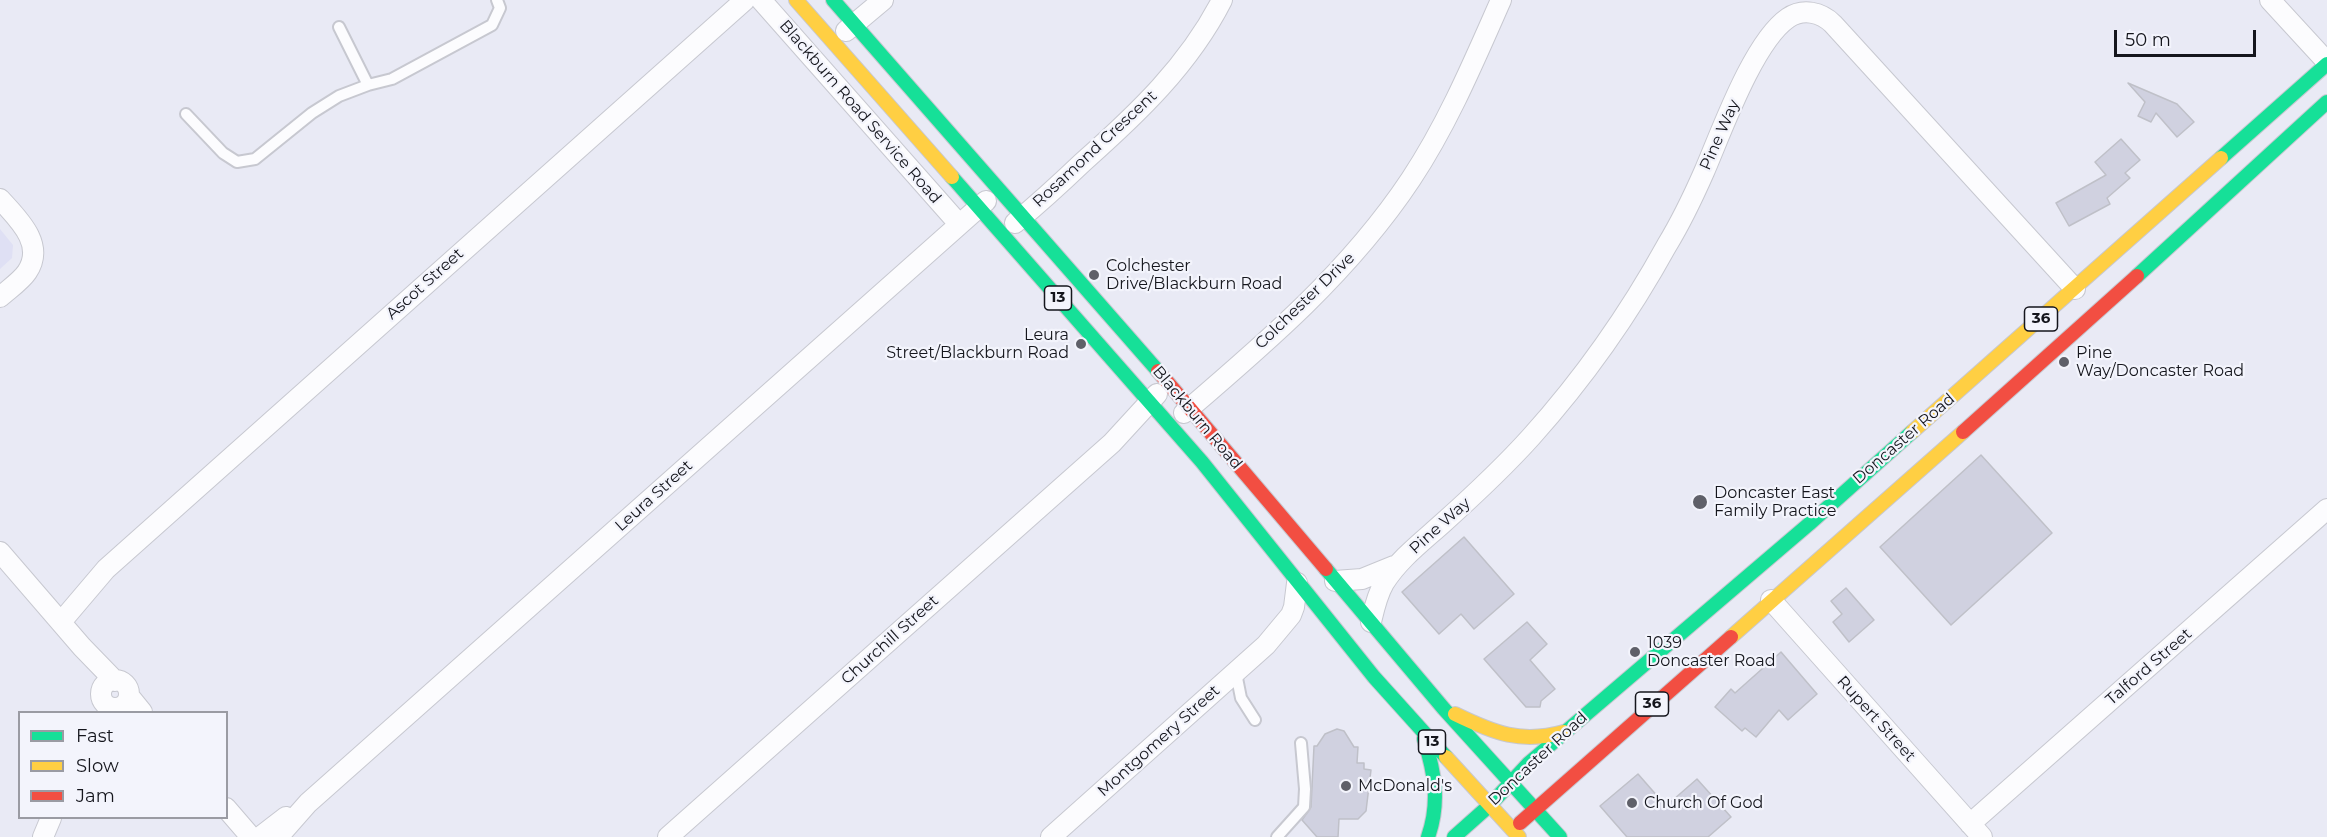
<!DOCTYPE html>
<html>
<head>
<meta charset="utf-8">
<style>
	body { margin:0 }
	#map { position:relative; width:2327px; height:837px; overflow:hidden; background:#e9eaf5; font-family:Montserrat,sans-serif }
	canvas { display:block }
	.legend { position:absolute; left:18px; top:711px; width:210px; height:108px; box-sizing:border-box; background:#f3f4fc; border:2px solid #9a9ba3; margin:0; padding:8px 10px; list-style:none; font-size:18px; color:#15161d }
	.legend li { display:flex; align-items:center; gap:12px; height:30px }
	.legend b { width:30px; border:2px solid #9a9ba3 }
	.scale { position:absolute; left:2114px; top:30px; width:142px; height:27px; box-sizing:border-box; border:3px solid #15161d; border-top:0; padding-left:8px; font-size:18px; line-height:21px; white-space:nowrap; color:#15161d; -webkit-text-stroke:4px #f3f4fc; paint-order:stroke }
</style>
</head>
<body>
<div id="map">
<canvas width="2327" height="837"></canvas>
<ul class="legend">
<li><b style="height:8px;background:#16e098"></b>Fast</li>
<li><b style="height:8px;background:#ffcf43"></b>Slow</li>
<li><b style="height:8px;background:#f24e42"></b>Jam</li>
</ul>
<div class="scale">50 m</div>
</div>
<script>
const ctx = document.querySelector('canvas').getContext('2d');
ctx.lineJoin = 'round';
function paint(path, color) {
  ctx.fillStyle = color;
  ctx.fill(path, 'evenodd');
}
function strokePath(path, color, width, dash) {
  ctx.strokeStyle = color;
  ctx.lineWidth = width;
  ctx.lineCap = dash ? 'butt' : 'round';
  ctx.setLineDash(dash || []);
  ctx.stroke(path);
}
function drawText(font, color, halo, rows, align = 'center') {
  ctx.font = font + ' Montserrat,sans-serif';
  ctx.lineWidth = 4.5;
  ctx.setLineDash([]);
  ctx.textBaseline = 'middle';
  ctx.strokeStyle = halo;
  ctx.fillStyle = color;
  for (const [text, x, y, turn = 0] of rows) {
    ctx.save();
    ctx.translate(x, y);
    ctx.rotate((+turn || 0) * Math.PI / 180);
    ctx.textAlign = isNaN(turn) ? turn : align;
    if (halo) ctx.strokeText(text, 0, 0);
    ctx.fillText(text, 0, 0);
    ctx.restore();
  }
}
const built = new Path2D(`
	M0,229l13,16 -1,13 -12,11z`);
const building = new Path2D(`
	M2128,83l49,21 17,18 -17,15 -21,-24 -5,9 -13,-6 7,-14z
	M2121,139l19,21 -15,13 5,5 -23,20 3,6 -41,22 -13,-23 50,-28 -11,-13z
	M1981,455l71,78 -101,92 -71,-78z
	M1464,537l50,57 -40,35 -13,-15 -22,20 -37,-42z
	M1846,588l28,32 -25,22 -16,-20 9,-8 -11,-13z
	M1527,622l20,22 -17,16 25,29 -14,12 -1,6h-14l-42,-48z
	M1781,652l36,42 -29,26 -9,-10 -23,27 -11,-9 -3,3 -27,-24 16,-18 4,4z
	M1337,729l7,2 10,16h4l-1,16h7v6l7,1 -5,41 -8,8h-19l-1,18h-21l-15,-17 9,-13 3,-61h3l8,-12z
	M1638,774l28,32 31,-27 34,38 -23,20h-81l-27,-31z`);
const lane = new Path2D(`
	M339,27l29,58
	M186,114l37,39 14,9 18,-3 57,-46 27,-17 29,-11 24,-6 100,-54 8,-17 -3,-8
	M1236,673l5,25 14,22
	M1277,837l27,-30 1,-18 -4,-46`);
const street = new Path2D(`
	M761,0l198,224
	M2270,0l57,62
	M846,31l37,-31
	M0,199c17,19 46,45 27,73 -6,9 -18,17 -27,25
	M1015,223c23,-19 46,-40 68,-61 54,-48 106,-97 139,-162
	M1184,413c83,-71 166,-142 227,-234 37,-56 63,-118 90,-179
	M0,552l82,95 33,34
	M1335,581l27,-2 32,-13
	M1771,600l211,237
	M61,622l45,-53 639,-569
	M1371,622c3,-13 6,-27 13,-39 15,-24 39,-42 60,-61 30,-27 60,-55 87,-85 53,-59 98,-123 136,-192 14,-23 26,-48 37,-73 17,-39 49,-130 84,-154 15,-10 33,-6 45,6l242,265
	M101 694a14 14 0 1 1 28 0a14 14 0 1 1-28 0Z
	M129,696l13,16
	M226,808l25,29
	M1970,824l357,-315
	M43,837l8,-19
	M260,837l26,-20
	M278,837l30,-34 678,-602
	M668,837l444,-394 45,-49
	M1051,837l215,-192 25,-30 3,-8 3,-24`);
const fast = new Path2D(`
	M833,0l325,371
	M2221,158l106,-94
	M952,177l250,285 172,215 72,80
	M2137,276l190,-174
	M1326,569l118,140 116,128
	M1424,739c11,34 16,64 4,98
	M1454,837l36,-32 39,-42 280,-239 103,-92`);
const slow = new Path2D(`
	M796,0l156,177
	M1912,432l309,-274
	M1731,637l232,-205
	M1455,714c39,19 66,30 109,18
	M1446,757l73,80`);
const jam = new Path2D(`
	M1158,371l168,198
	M1963,432l174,-156
	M1520,823l211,-186`);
const markers = [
	[1094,275,6,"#5f6069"],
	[1081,344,6,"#5f6069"],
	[2064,362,6,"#5f6069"],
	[1700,502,8,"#5f6069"],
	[1635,652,6,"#5f6069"],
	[1346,786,6,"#5f6069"],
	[1632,803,6,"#5f6069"]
];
const shields = [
	[1058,298,27],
	[2041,319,33],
	[1652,704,33],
	[1432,742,27]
];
const shieldNames = [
	["13",1058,298],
	["36",2041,319],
	["36",1652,704],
	["13",1432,742]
];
const streetNames = [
	["Blackburn Road Service Road",860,112,49],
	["Pine Way",1720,135,-66],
	["Rosamond Crescent",1095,149,-43],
	["Ascot Street",425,284,-42],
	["Colchester Drive",1305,301,-44],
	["Blackburn Road",1197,418,50],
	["Doncaster Road",1904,439,-41],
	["Leura Street",654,496,-42],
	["Pine Way",1440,526,-42],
	["Churchill Street",890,640,-42],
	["Talford Street",2149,667,-41],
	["Rupert Street",1876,719,48],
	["Montgomery Street",1159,741,-42],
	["Doncaster Road",1538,759,-43]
];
const poiNames = [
	["Colchester",1106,266],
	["Drive/Blackburn Road",1106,284],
	["Leura",1069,335,"right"],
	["Street/Blackburn Road",1069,353,"right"],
	["Pine",2076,353],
	["Way/Doncaster Road",2076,371],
	["Doncaster East",1714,493],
	["Family Practice",1714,511],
	["1039",1647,643],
	["Doncaster Road",1647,661],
	["McDonald's",1358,786],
	["Church Of God",1644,803]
];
paint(built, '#dfe0f4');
paint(building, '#d0d1e0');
strokePath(building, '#bfc0c8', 1.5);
strokePath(lane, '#c7c8d0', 14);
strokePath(street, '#c7c8d0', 22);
strokePath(fast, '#c7c8d0', 16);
strokePath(slow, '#c7c8d0', 16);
strokePath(jam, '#c7c8d0', 16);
strokePath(lane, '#fcfcfe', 10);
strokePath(street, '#fcfcfe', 20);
strokePath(fast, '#16e098', 14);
strokePath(slow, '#ffcf43', 14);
strokePath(jam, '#f24e42', 14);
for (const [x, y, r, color] of markers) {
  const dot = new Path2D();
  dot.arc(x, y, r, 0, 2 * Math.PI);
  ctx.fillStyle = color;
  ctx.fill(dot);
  strokePath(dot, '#f3f4fc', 2);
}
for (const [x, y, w] of shields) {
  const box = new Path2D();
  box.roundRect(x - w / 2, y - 12, w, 24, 4.5);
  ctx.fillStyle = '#f3f4fc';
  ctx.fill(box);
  strokePath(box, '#15161d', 1.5);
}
drawText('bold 15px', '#15161d', null, shieldNames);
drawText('16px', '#15161d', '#f3f4fc', streetNames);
drawText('16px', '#15161d', '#f3f4fc', poiNames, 'left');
</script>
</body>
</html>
